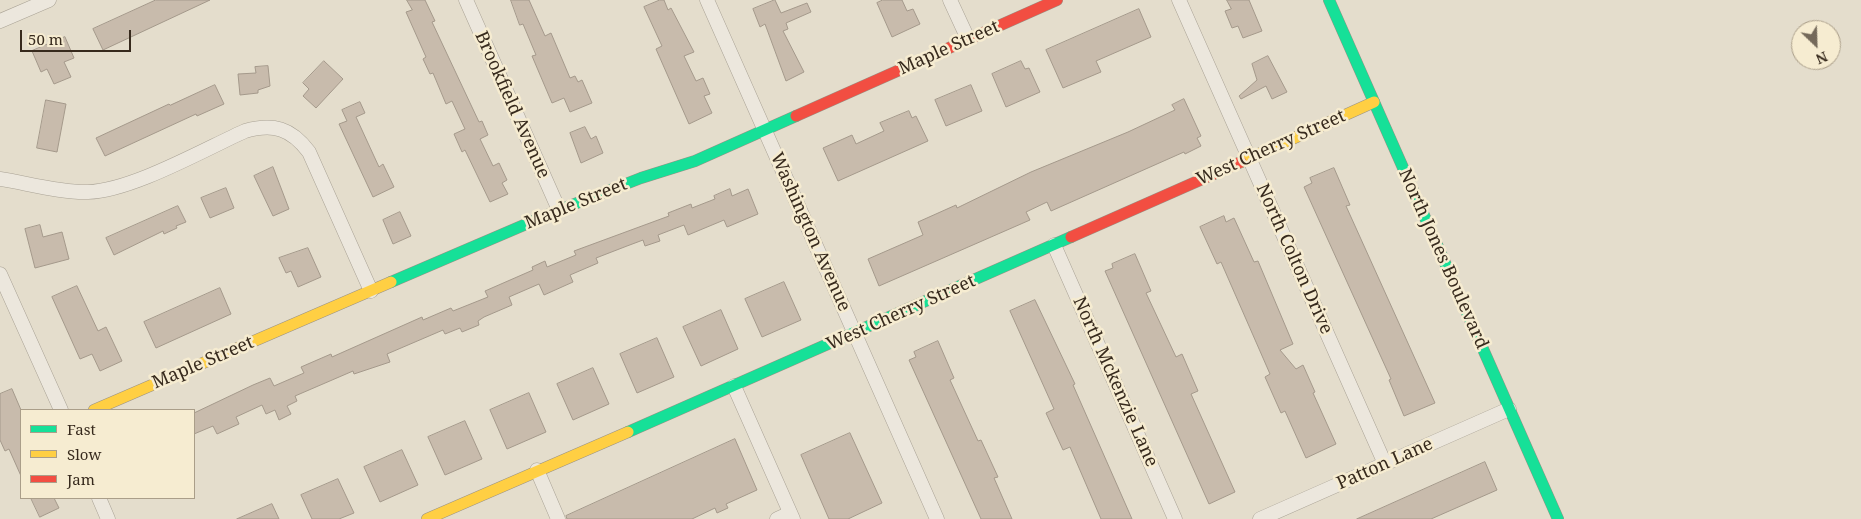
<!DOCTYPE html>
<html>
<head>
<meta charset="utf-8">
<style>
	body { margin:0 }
	#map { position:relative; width:1861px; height:519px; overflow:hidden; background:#e4ddcc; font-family:"Noto Serif",serif }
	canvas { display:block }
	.legend { position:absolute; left:20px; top:409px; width:175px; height:90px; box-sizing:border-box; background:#f6ecd1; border:1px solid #aa9e89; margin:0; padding:6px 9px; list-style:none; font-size:15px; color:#372a1d }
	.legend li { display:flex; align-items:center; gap:10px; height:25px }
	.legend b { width:25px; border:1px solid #aa9e89 }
	.north { position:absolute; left:1791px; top:20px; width:50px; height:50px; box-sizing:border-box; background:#f6ecd1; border:1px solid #aa9e89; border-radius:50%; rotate:156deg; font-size:14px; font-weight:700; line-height:20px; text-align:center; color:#372a1d }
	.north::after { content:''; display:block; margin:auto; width:18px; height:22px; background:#74695a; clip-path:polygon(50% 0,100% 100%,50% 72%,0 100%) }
	.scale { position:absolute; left:20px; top:30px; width:111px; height:22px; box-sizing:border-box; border:2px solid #372a1d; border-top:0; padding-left:6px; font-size:15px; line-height:18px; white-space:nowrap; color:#372a1d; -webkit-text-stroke:4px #f6ecd1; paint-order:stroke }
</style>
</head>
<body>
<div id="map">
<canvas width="1861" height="519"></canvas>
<ul class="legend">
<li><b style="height:6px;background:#16e098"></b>Fast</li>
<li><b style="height:6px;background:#ffcf43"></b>Slow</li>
<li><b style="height:6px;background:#f24e42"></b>Jam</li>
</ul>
<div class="north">N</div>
<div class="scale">50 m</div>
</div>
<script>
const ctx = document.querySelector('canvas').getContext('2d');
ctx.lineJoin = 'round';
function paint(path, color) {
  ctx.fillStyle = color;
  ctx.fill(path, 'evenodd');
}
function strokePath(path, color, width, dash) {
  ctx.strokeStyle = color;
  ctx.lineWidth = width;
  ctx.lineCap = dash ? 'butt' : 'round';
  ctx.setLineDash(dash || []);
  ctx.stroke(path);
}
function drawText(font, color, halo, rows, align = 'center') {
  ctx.font = font + ' "Noto Serif",serif';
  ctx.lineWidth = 5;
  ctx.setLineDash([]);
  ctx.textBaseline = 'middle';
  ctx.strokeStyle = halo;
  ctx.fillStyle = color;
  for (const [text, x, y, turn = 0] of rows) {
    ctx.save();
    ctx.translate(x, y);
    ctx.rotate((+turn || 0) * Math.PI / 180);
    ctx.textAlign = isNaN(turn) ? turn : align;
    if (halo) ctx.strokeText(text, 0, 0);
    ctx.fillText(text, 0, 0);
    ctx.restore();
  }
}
const building = new Path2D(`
	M156,0h54l-107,50 -10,-21z
	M407,0h18l10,21 -3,1 47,100 3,-1 6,14 -8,4 13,27 6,-3 8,17 -5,3 6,11 -18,8 -25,-52 -3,2 -8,-18 11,-5 -13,-28 -6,3 -13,-31 -3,1 -7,-15 3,-2 -20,-45 6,-2z
	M511,0h18l16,36 6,-3 19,45 5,-2 3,6 4,-2 10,23 -22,9 -6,-14 -12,5 -20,-47 4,-1 -13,-31 -3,1z
	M660,0h4l4,10 3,-2 23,44 -10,4 12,25 7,-3 7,16 -6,2 8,17 -23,11 -33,-75 6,-3 -18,-39z
	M775,0l6,13 26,-10 4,9 -25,11 2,6 -5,2 21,41 -18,9 -21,-57 -5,3 -7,-18z
	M883,0h19l5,11 6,-2 7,15 -28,13 -15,-34z
	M1227,0h22l13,31 -19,7 -5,-12 -6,2 -7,-17 6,-2z
	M1139,9l12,28 -55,24 5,11 -38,16 -17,-38z
	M65,37l9,21 -10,4 7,15 -17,7 -7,-15 -6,3 -9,-21z
	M1268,56l19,36 -15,7 -6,-13 -25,13 -2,-3 18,-16 -5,-16z
	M324,61l19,18 -27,29 -13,-12 6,-7 -6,-6z
	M1021,61l4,8 4,-1 11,24 -34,15 -14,-33z
	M268,66l2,20 -12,4v3l-18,2 -2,-21 18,-1 -1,-6z
	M215,85l9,19 -27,12 -1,-2 -91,42 -9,-18 73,-34 1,1z
	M971,85l11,26 -36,15 -11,-26z
	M1184,99l17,37 -4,2 4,8 -16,8 -1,-2 -133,59 -4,-9 -21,10 4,8 -151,66 -11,-27 55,-24 -5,-13 38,-17 1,3 74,-36 97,-40 47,-22 -3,-5z
	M46,100l20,4 -9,48 -20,-4z
	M360,102l5,11 -9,4 23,50 4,-3 11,23 -21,10 -34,-73 8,-3 -5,-11z
	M909,111l3,7 4,-2 12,25 -90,40 -15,-33 29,-13 4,9 28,-13 -4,-8z
	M585,127l6,12 5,-3 7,17 -22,10 -11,-30z
	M273,167l16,42 -16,7 -19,-40z
	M1334,168l16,37 -4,1 89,197 -31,13 -15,-36 2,-1 -87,-192 8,-4 -2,-5z
	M226,188l8,20 -24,10 -9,-20z
	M730,189l2,7 16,-7 10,25 -31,13 -3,-7 -36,15 -4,-10 -26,10 2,6 -15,5 -2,-6 -16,6 -31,12 2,5 -28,12 3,7 -29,13 -5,-11 -30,13 3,8 -28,12 -6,4 1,4 -17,7 -2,-4 -15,6 -2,-4 -56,24 3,8 -36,12 -1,-3 -58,25 2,5 -10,5 4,8 -12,6 -4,-10 -9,4 -4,-9 -26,12 3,7 -22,10 -4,-8 -19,8v-21l59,-28 17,-7 4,8 30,-13 -3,-6 30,-13 1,3 90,-40 1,3 28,-12 2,3 35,-14 -3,-6 48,-21 -1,-3 13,-6 2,6 29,-12 -2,-4 95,-35 -1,-3 23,-9 1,4 23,-9 -1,-3z
	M178,206l8,16 -10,4 1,2 -13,6 -1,-3 -49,24 -8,-17z
	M400,212l11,24 -18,8 -10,-24z
	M1224,216l2,6 8,-4 20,44 4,-1 35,83 -13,6 16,19 7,-4 12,27 -2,1 23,51 -30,14 -21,-47 -4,2 -16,-36 5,-3 -49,-112 -4,2 -17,-37z
	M40,225l3,12 19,-5 7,27 -34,9 -10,-39z
	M308,248l13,29 -23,10 -7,-16 -5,2 -7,-15z
	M1135,254l16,37 -5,2 30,64 6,-3 16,37 -7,3 44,98 -26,12 -104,-233 8,-3 -1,-4z
	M784,282l17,38 -39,17 -17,-38z
	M77,286l21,45 8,-4 16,34 -22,10 -8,-17 -12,5 -28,-62z
	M220,288l11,26 -75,34 -12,-26z
	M1035,300l40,84 -2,1 59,134h-31l-31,-72 -7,3 -17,-37 8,-4 -44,-98z
	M721,310l17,39 -37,17 -18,-39z
	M657,338l17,39 -37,16 -17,-39z
	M938,341l16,37 -4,2 28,61 3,-1 17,37 -4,1 18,41h-31l-72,-159 7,-3 -2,-5z
	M593,368l16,36 -36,16 -16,-36z
	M12,389l9,21v66l-12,-27 -4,2 -5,-11v-46z
	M529,393l17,39 -39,17 -17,-39z
	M465,421l17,38 -37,16 -17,-38z
	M850,433l32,70 -34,16h-19l-28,-64z
	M735,439l22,51 -31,14 2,4 -11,5 -2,-5 -23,11h-125l-1,-3z
	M402,450l16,35 -38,17 -16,-35z
	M1485,462l12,28 -66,29h-74z
	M338,479l16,34 -15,6h-27l-11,-24z
	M31,498h23l5,10 -19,9z
	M272,504l7,15h-42z`);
const street = new Path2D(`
	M466,0l93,210
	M707,0l230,519
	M950,0l18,39
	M1179,0l206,464
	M0,21l49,-21
	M0,179c26,4 62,14 88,13 43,-1 115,-42 157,-61 28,-8 46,-3 64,21l62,139
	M1054,245l121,274
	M0,274l61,136
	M734,386l59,133
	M537,470l21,49
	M99,498l9,21
	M777,519l13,-6
	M1260,519l249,-110`);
const fast = new Path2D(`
	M1329,0l229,519
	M391,282l168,-72 82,-32 54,-17 101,-45
	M628,432l443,-195`);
const slow = new Path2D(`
	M1241,162l133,-60
	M94,410l297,-128
	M427,519l201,-87`);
const jam = new Path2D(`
	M796,116l261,-116
	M1071,237l170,-75`);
const streetNames = [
	["Maple Street",949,48,-24],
	["Brookfield Avenue",512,105,66],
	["West Cherry Street",1271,148,-24],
	["Maple Street",576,204,-22],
	["Washington Avenue",810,232,66],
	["North Colton Drive",1294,259,66],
	["North Jones Boulevard",1443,259,66],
	["West Cherry Street",901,313,-24],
	["Maple Street",203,363,-23],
	["North Mckenzie Lane",1115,382,66],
	["Patton Lane",1385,464,-24]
];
paint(building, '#c8bbac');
strokePath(building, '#a4998b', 1);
strokePath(street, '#a9a295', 15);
strokePath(fast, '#999185', 12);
strokePath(slow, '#999185', 12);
strokePath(jam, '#999185', 12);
strokePath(street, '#ece7dd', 14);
strokePath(fast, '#16e098', 11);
strokePath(slow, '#ffcf43', 11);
strokePath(jam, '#f24e42', 11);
drawText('18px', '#372a1d', '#f6ecd1', streetNames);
</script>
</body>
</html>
